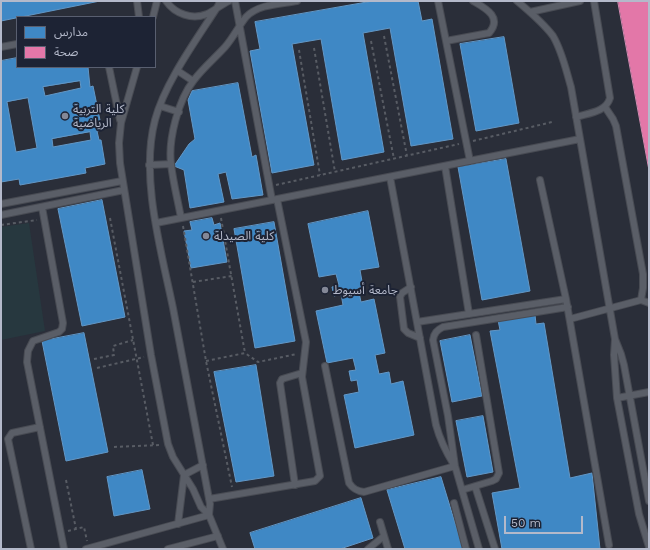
<!DOCTYPE html>
<html>
<head>
<meta charset="utf-8">
<style>
	body { margin:0 }
	#map { position:relative; width:650px; height:550px; overflow:hidden; background:#2a2e39; font-family:"Work Sans","Noto Sans Arabic",sans-serif }
	canvas { display:block }
	.frame { position:absolute; inset:0; border:2px solid #b4b9ca; pointer-events:none }
	.legend { position:absolute; left:16px; top:16px; width:140px; height:52px; box-sizing:border-box; background:#1d2334; border:1px solid #595f70; margin:0; padding:5px 7px; list-style:none; font-size:12px; color:#b4b9ca }
	.legend li { display:flex; align-items:center; gap:8px; height:20px }
	.legend b { width:20px; border:1px solid #595f70 }
	.scale { position:absolute; left:504px; top:516px; width:79px; height:18px; box-sizing:border-box; border:2px solid #b4b9ca; border-top:0; padding-left:5px; font-size:12px; line-height:14px; white-space:nowrap; color:#b4b9ca; -webkit-text-stroke:3px #1d2334; paint-order:stroke }
</style>
</head>
<body>
<div id="map">
<canvas width="650" height="550"></canvas>
<div class="frame"></div>
<ul class="legend">
<li><b style="height:11px;background:#3f88c5"></b>مدارس</li>
<li><b style="height:11px;background:#e377a8"></b>صحة</li>
</ul>
<div class="scale">50 m</div>
</div>
<script>
const ctx = document.querySelector('canvas').getContext('2d');
ctx.lineJoin = 'round';
function paint(path, color) {
  ctx.fillStyle = color;
  ctx.fill(path, 'evenodd');
}
function strokePath(path, color, width, dash) {
  ctx.strokeStyle = color;
  ctx.lineWidth = width;
  ctx.lineCap = dash ? 'butt' : 'round';
  ctx.setLineDash(dash || []);
  ctx.stroke(path);
}
function drawText(font, color, halo, rows, align = 'center') {
  ctx.font = font + ' "Work Sans","Noto Sans Arabic",sans-serif';
  ctx.lineWidth = 4;
  ctx.setLineDash([]);
  ctx.textBaseline = 'middle';
  ctx.strokeStyle = halo;
  ctx.fillStyle = color;
  for (const [text, x, y, turn = 0] of rows) {
    ctx.save();
    ctx.translate(x, y);
    ctx.rotate((+turn || 0) * Math.PI / 180);
    ctx.textAlign = isNaN(turn) ? turn : align;
    if (halo) ctx.strokeText(text, 0, 0);
    ctx.fillText(text, 0, 0);
    ctx.restore();
  }
}
const green = new Path2D(`
	M29,223l16,108 -44,9v-113z`);
const schools = new Path2D(`
	M1,1h99l-99,20z
	M373,1h45l4,20 10,-2 21,120 -42,7 -21,-118 -27,5 21,119 -42,8 -21,-121 -29,5 22,121 -42,8 -22,-122 10,-2 -5,-27z
	M504,37l15,86 -43,8 -16,-87z
	M17,58v9h71l2,20 3,-1 9,44 -5,1 2,9h2l4,24 -20,4 1,5 -66,12 -1,-6 -18,3v-121zM80,81l1,7 -36,8 -2,-9zM28,98l9,50 -21,4 -9,-50zM90,132l1,8 -38,7 -1,-8z
	M238,83l14,74 4,-2 7,40 -31,4 -6,-27 -8,2 6,28 -34,6 -6,-38 -10,-4 15,-22 6,-5 -7,-39 4,-9z
	M506,159l24,132 -48,9 -24,-133z
	M102,200l23,117 -43,9 -24,-117z
	M368,211l11,56 -19,3 3,17 -5,1 3,14 13,-3 11,54 -10,2 4,19 10,-2 2,12 12,-3 11,54 -59,13 -11,-53 15,-3 -2,-12 -6,1 -2,-10 7,-1 -3,-12 -26,5 -11,-52 27,-6 -2,-11 -7,2 -2,-9 7,-2 -3,-11 -17,3 -11,-53z
	M212,218l2,7 6,-2 7,39 -36,6 -7,-37 8,-1 -2,-8z
	M274,222l21,119 -40,7 -21,-119z
	M535,315l1,9 8,-1 26,155 22,-5 8,76h-98l-10,-56 28,-5 -30,-157 10,-1 -2,-10z
	M84,333l24,119 -42,9 -24,-120z
	M470,335l12,61 -30,6 -12,-61z
	M256,365l18,111 -38,6 -22,-110z
	M483,416l10,56 -26,5 -11,-56z
	M142,470l8,39 -36,7 -7,-39z
	M441,477l22,72h-58l-18,-59z
	M361,498l12,40 -33,11h-85l-5,-16z`);
const health = new Path2D(`
	M618,1h31v169z`);
const path = new Path2D(`
	M384,36l23,120
	M371,41l23,118
	M314,48l21,124
	M299,50l21,125
	M473,141l79,-19
	M276,185l183,-41
	M110,218l43,227
	M221,218l24,135
	M1,225l36,-5
	M183,226l23,135 26,126
	M193,282l39,-6
	M94,359l20,-4 -1,-9 20,-6
	M206,361l39,-8 13,9 39,-8
	M97,368l47,-11
	M114,447l47,-2
	M66,480l10,49
	M68,531l16,-4 3,14`);
const lane = new Path2D(`
	M137,1l2,16
	M166,1c9,13 26,19 41,13 8,-4 14,-9 22,-13
	M235,1l37,199
	M438,1l32,160
	M517,1c12,10 27,23 36,35 9,15 13,34 18,51l44,252 6,15 3,11 25,136
	M530,12l50,-11
	M153,17l4,-16
	M446,41l43,-8c14,-16 -4,-25 -16,-32
	M1,47l16,-3
	M109,67l11,53
	M137,67l-16,56 -2,20 1,20 31,192 17,89 5,13 20,32 8,18 8,8 14,34
	M178,71l15,10
	M160,106l19,6
	M605,107l8,12 3,7 27,148v14l-2,12
	M576,117c13,-4 30,-5 34,-19l-16,-97
	M149,165l22,-1
	M445,166l24,148
	M390,177l46,248c4,15 10,27 18,40
	M540,180l26,119 43,246
	M1,204l121,-23
	M42,207l21,116 -1,6 -3,3 -26,9 -5,10 -1,11 37,187
	M1,215l123,-25
	M181,218c-3,-17 -8,-36 -10,-54 -3,-24 7,-64 23,-84 9,-12 21,-22 31,-33 8,-9 13,-20 21,-30 12,-13 35,-13 51,-16
	M156,223l424,-84
	M411,287l-9,6 -2,4 4,32 4,4 12,5
	M570,319l71,-19 8,3
	M417,322l149,-23
	M615,339l-1,16 3,43 22,116 10,33
	M325,366l24,117c4,6 8,8 15,9l91,-26
	M617,398l32,-6
	M295,485l-15,-102 2,-4 20,-6
	M475,486l20,63
	M462,490l30,-9 4,-2 3,-6 -23,-138
	M209,499l106,-18 5,-5 -18,-99 4,-35 -29,-143
	M454,503l12,46
	M209,515l1,-11c-12,-66 -25,-131 -37,-196 -12,-58 -33,-131 -18,-188 10,-38 42,-81 63,-114l2,-5
	M380,522l8,27
	M178,524l6,-49 19,-10
	M31,549l-23,-110 4,-6 28,-6
	M86,549l123,-34
	M168,549l50,-13
	M368,549l16,-13
	M479,549l-24,-83 -7,-50 -15,-76c1,-7 4,-10 10,-13l125,-20`);
const markers = [
	[65,116,4,"#848897"],
	[206,236,4,"#848897"],
	[325,290,4,"#848897"]
];
const poiNames = [
	["كلية التربية",73,109],
	["الرياضية",73,123],
	["كلية الصيدلة",214,236],
	["جامعة أسيوط",333,290]
];
paint(green, '#27383f');
paint(schools, '#3f88c5');
strokePath(schools, '#6297c6', 1);
paint(health, '#e377a8');
strokePath(health, '#d58bb2', 1);
strokePath(lane, '#484b53', 8);
strokePath(path, '#585c64', 2, [3, 3]);
strokePath(lane, '#5a5e67', 6);
for (const [x, y, r, color] of markers) {
  const dot = new Path2D();
  dot.arc(x, y, r, 0, 2 * Math.PI);
  ctx.fillStyle = color;
  ctx.fill(dot);
  strokePath(dot, '#1d2334', 1.5);
}
drawText('12px', '#b4b9ca', '#1d2334', poiNames, 'left');
</script>
</body>
</html>
